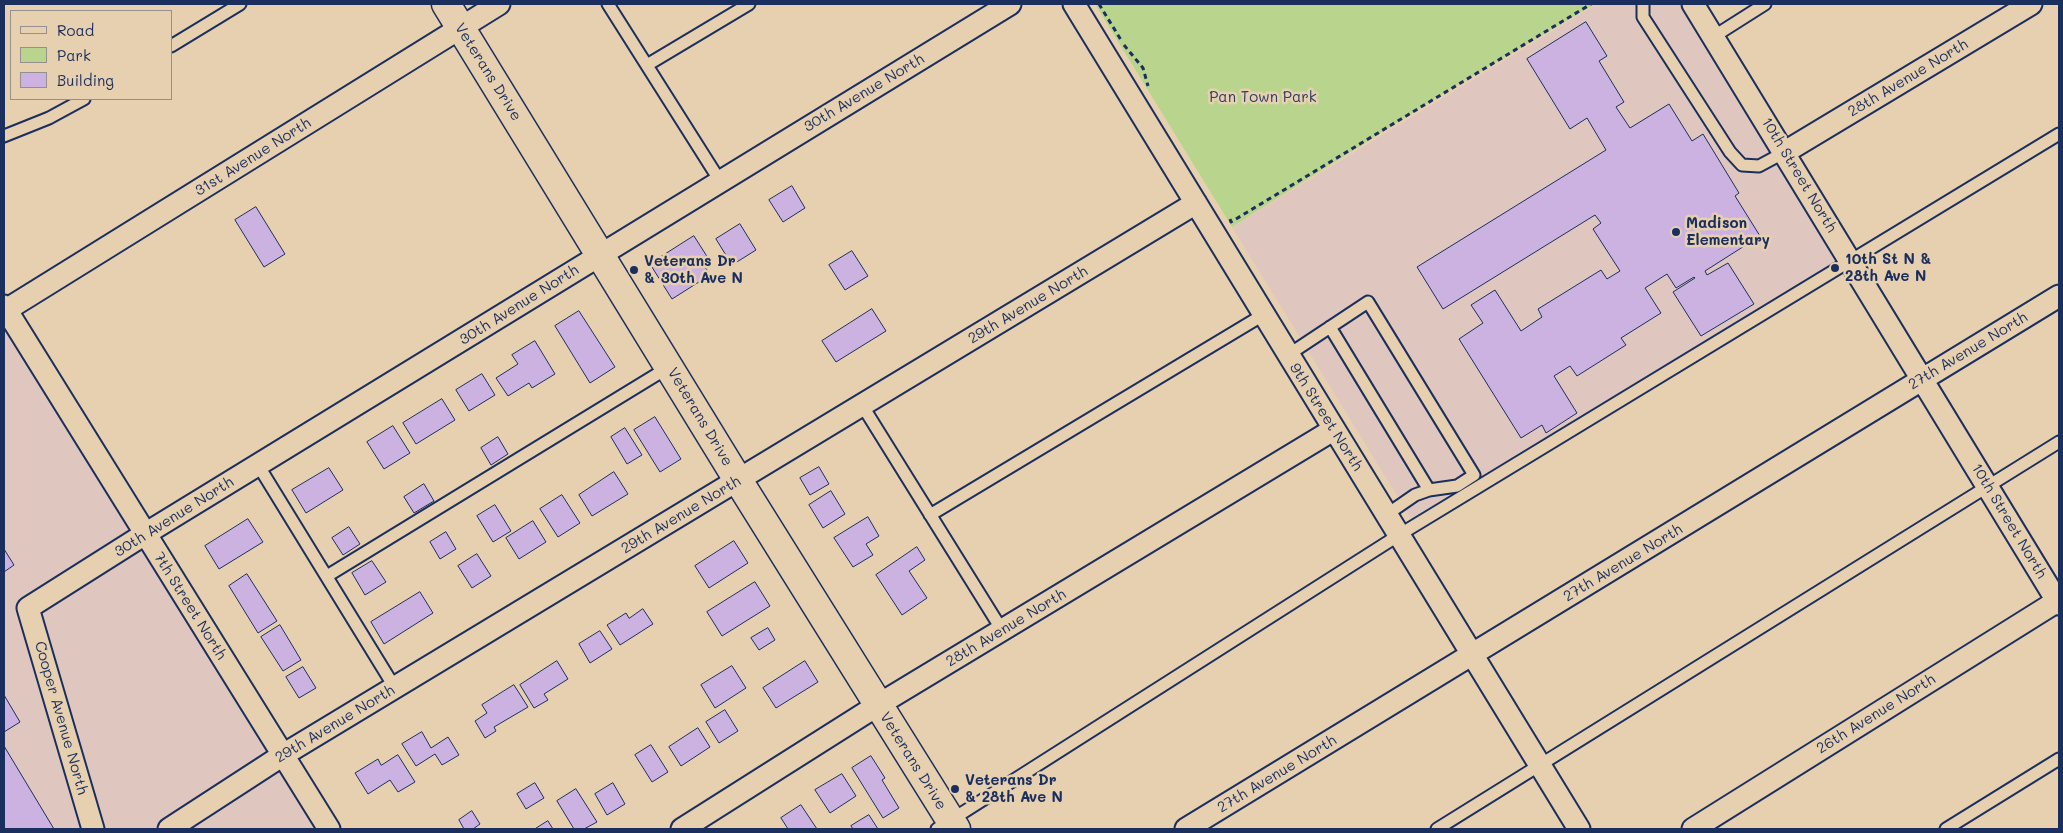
<!DOCTYPE html>
<html>
<head>
<meta charset="utf-8">
<style>
	body { margin:0 }
	#map { position:relative; width:2063px; height:833px; overflow:hidden; background:#e7d0b0; font-family:Mali,sans-serif }
	canvas { display:block }
	.frame { position:absolute; inset:0; border:5px solid #1b2f5e; pointer-events:none }
	.legend { position:absolute; left:10px; top:10px; width:162px; height:90px; box-sizing:border-box; background:#e7d0b0; border:1px solid #95908f; margin:0; padding:6px 9px; list-style:none; font-size:15px; color:#1b2f5e }
	.legend li { display:flex; align-items:center; gap:10px; height:25px }
	.legend b { width:25px; border:1px solid #95908f }
</style>
</head>
<body>
<div id="map">
<canvas width="2063" height="833"></canvas>
<div class="frame"></div>
<ul class="legend">
<li><b style="height:6px;background:#e7d0b0"></b>Road</li>
<li><b style="height:14px;background:#b9d58d"></b>Park</li>
<li><b style="height:14px;background:#cbb2e1"></b>Building</li>
</ul>
</div>
<script>
const ctx = document.querySelector('canvas').getContext('2d');
ctx.lineJoin = 'round';
function paint(path, color) {
  ctx.fillStyle = color;
  ctx.fill(path, 'evenodd');
}
function strokePath(path, color, width, dash) {
  ctx.strokeStyle = color;
  ctx.lineWidth = width;
  ctx.lineCap = dash ? 'butt' : 'round';
  ctx.setLineDash(dash || []);
  ctx.stroke(path);
}
function drawText(font, color, halo, rows, align = 'center') {
  ctx.font = font + ' Mali,sans-serif';
  ctx.lineWidth = 5;
  ctx.setLineDash([]);
  ctx.textBaseline = 'middle';
  ctx.strokeStyle = halo;
  ctx.fillStyle = color;
  for (const [text, x, y, turn = 0] of rows) {
    ctx.save();
    ctx.translate(x, y);
    ctx.rotate((+turn || 0) * Math.PI / 180);
    ctx.textAlign = isNaN(turn) ? turn : align;
    if (halo) ctx.strokeText(text, 0, 0);
    ctx.fillText(text, 0, 0);
    ctx.restore();
  }
}
const built = new Path2D(`
	M1597,4h83l160,261 -425,260 -183,-298z
	M4,325l27,43 283,461h-310z`);
const green = new Path2D(`
	M1095,4h500l-151,89 -212,134z`);
const building = new Path2D(`
	M1586,22l21,34 -8,5 25,41 -8,5 14,21 39,-24 23,37 11,-7 36,59 -4,3 25,40 -55,35 2,4 21,-12 26,41 -53,32 -28,-44 22,-14 -1,-1 -18,11 -9,-14 -22,14 16,25 -40,25 5,7 -49,31 -7,-10 -16,10 23,37 -31,20 -4,-8 -21,13 -62,-99 24,-16 -12,-18 24,-15 26,41 21,-14 -4,-8 63,-39 6,9 13,-8 -27,-42 8,-6 -6,-8 -152,94 -26,-42 189,-117 -19,-32 -17,11 -43,-70z
	M792,186l13,22 -22,14 -14,-22z
	M256,207l29,47 -21,13 -29,-47z
	M740,224l16,26 -24,15 -16,-26z
	M694,236l14,22 -6,4 8,13 -38,24 -22,-35z
	M852,251l16,25 -23,14 -16,-25z
	M872,309l14,22 -50,31 -14,-21z
	M579,311l36,56 -25,16 -35,-57z
	M535,341l20,33 -23,14 -3,-5 -21,13 -12,-18 22,-14 -6,-9z
	M482,374l13,21 -26,16 -13,-21z
	M442,399l13,21 -39,24 -13,-21z
	M655,417l26,42 -21,13 -26,-42z
	M393,426l17,27 -26,16 -17,-27z
	M625,428l17,27 -15,9 -16,-27z
	M498,437l10,17 -17,11 -10,-17z
	M819,467l10,17 -19,11 -10,-17z
	M329,468l14,22 -37,23 -14,-23z
	M614,472l14,22 -36,22 -13,-21z
	M424,484l10,17 -20,12 -10,-16z
	M831,491l14,23 -22,14 -14,-23z
	M562,495l18,28 -22,14 -18,-28z
	M495,505l16,26 -18,11 -16,-26z
	M868,517l11,19 -13,8 7,11 -20,12 -19,-29z
	M248,519l15,23 -44,27 -14,-23z
	M533,521l13,21 -27,17 -13,-21z
	M349,527l11,17 -17,11 -11,-17z
	M446,532l10,17 -16,10 -10,-17z
	M734,541l14,22 -39,25 -14,-22z
	M917,547l8,13 -16,11 18,27 -25,17 -26,-40z
	M4,549l10,16 -10,7z
	M477,554l14,22 -19,12 -14,-22z
	M372,561l14,21 -21,13 -13,-22z
	M247,574l30,47 -19,12 -29,-47z
	M755,582l15,24 -48,30 -15,-24z
	M420,592l13,21 -49,31 -13,-22z
	M643,609l10,15 -33,21 -13,-20 19,-12 3,5z
	M280,625l21,35 -18,11 -22,-34z
	M768,628l7,12 -16,10 -8,-12z
	M600,631l12,18 -22,14 -11,-19z
	M557,661l11,18 -24,15 4,6 -14,8 -14,-23z
	M805,661l13,21 -42,26 -13,-20z
	M732,666l14,22 -31,20 -14,-23z
	M303,667l13,21 -17,10 -13,-21z
	M514,685l14,22 -34,20 2,4 -11,7 -10,-17 12,-8 -5,-8z
	M4,695l16,27 -16,10z
	M725,710l13,21 -19,12 -13,-21z
	M698,728l12,19 -29,19 -12,-19z
	M422,732l9,16 17,-11 11,18 -17,10 -7,-11 -19,12 -14,-22z
	M651,745l17,27 -16,10 -17,-27z
	M4,746l50,83h-50z
	M398,755l17,27 -17,10 -8,-12 -22,14 -13,-21 23,-14 3,6z
	M871,756l14,22 -3,2 17,28 -16,10 -31,-50z
	M842,774l14,22 -26,17 -15,-23z
	M535,783l9,15 -18,11 -9,-15z
	M613,783l12,21 -18,11 -12,-21z
	M576,789l21,33 -13,7h-10l-17,-28z
	M801,805l16,24h-29l-7,-11z
	M472,811l8,13 -7,5h-9l-5,-9z
	M869,815l9,14h-25l-2,-3z
	M548,821l5,8h-18z`);
const path = new Path2D(`
	M1099,4l22,36
	M1124,45l19,23 5,18
	M1230,219l1,3 360,-218`);
const service = new Path2D(`
	M608,4l112,177
	M1643,4v13l87,135 12,13 17,1 26,-14
	M1713,37l52,-33
	M171,46l69,-42
	M647,65l102,-61
	M4,136l45,-18 35,-19
	M1330,327l99,163
	M1288,355l80,-53 106,173 -17,11 -28,4 -14,5 -29,20
	M862,405l140,225
	M258,465l137,223
	M930,515l333,-200
	M327,576l342,-209
	M937,829l462,-294 660,-401
	M1437,829l622,-387
	M1946,829l113,-70`);
const minor = new Path2D(`
	M1074,4l505,825
	M1693,4l366,600
	M1785,152l246,-148
	M4,306l325,523
	M6,310l493,-306
	M93,829l-65,-221 117,-74 865,-530
	M169,829l114,-74 913,-552
	M682,829l196,-124 455,-275
	M1186,829l873,-533
	M1693,829l366,-229`);
const secondary = new Path2D(`
	M446,4l292,476 218,349`);
const markers = [
	[1676,232,5,"#1b2f5e"],
	[1835,268,5,"#1b2f5e"],
	[634,270,5,"#1b2f5e"],
	[955,789,5,"#1b2f5e"]
];
const streetNames = [
	["Veterans Drive",488,72,58],
	["28th Avenue North",1908,78,-31],
	["30th Avenue North",864,93,-31],
	["31st Avenue North",253,157,-32],
	["10th Street North",1799,175,59],
	["30th Avenue North",519,305,-32],
	["29th Avenue North",1028,305,-31],
	["27th Avenue North",1968,351,-31],
	["Veterans Drive",700,417,59],
	["9th Street North",1326,417,58],
	["29th Avenue North",681,515,-31],
	["30th Avenue North",174,517,-32],
	["10th Street North",2009,521,59],
	["27th Avenue North",1623,563,-31],
	["7th Street North",190,606,58],
	["28th Avenue North",1006,628,-31],
	["26th Avenue North",1876,714,-32],
	["Cooper Avenue North",61,718,74],
	["29th Avenue North",335,724,-31],
	["Veterans Drive",913,761,58],
	["27th Avenue North",1277,774,-31]
];
const parkNames = [
	["Pan Town Park",1263,97]
];
const poiNames = [
	["Madison",1686,223],
	["Elementary",1686,240],
	["10th St N &",1845,259],
	["28th Ave N",1845,276],
	["Veterans Dr",644,261],
	["& 30th Ave N",644,278],
	["Veterans Dr",965,780],
	["& 28th Ave N",965,797]
];
paint(built, '#dfc7bf');
paint(green, '#b9d58d');
paint(building, '#cbb2e1');
strokePath(building, '#1b2f5e', 1);
strokePath(service, '#1b2f5e', 15);
strokePath(minor, '#1b2f5e', 25);
strokePath(secondary, '#1b2f5e', 31);
strokePath(path, '#1b2f5e', 3, [5, 4]);
strokePath(service, '#e7d0b0', 11);
strokePath(minor, '#e7d0b0', 21);
strokePath(secondary, '#e7d0b0', 28);
for (const [x, y, r, color] of markers) {
  const dot = new Path2D();
  dot.arc(x, y, r, 0, 2 * Math.PI);
  ctx.fillStyle = color;
  ctx.fill(dot);
  strokePath(dot, '#e7d0b0', 2);
}
drawText('15px', '#1b2f5e', '#e7d0b0', streetNames);
drawText('15px', '#2b4063', '#e7d0b0', parkNames);
drawText('bold 15px', '#1b2f5e', '#e7d0b0', poiNames, 'left');
</script>
</body>
</html>
